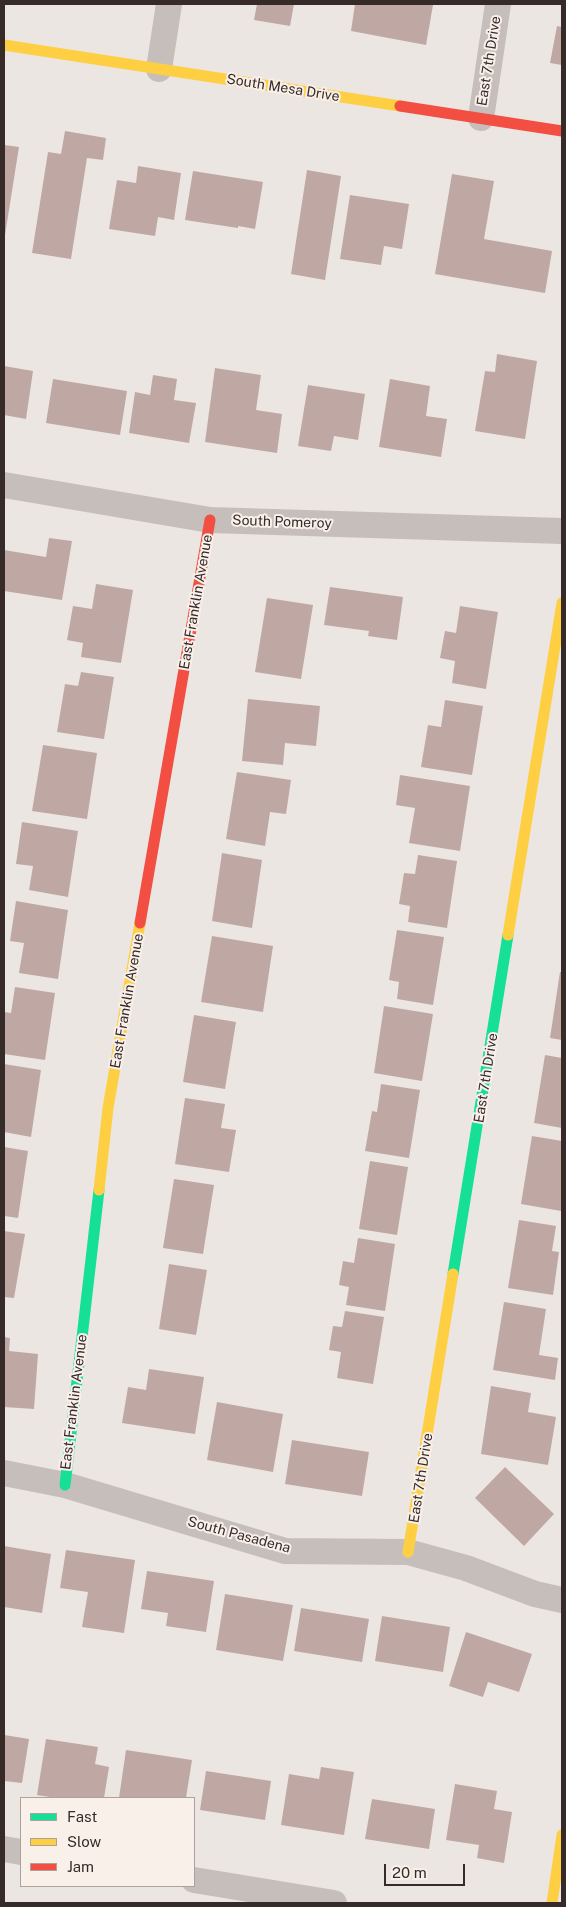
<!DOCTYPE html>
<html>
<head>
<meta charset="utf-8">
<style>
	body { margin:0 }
	#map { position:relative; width:566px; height:1907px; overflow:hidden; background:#ece6e2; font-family:"Public Sans",sans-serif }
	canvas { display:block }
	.frame { position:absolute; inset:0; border:5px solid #362b29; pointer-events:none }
	.legend { position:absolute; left:20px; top:1797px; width:175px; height:90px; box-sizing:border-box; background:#f9f0ea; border:1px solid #aba19d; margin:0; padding:6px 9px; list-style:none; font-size:15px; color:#362b29 }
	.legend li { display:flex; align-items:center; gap:10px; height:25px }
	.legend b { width:25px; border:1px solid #aba19d }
	.scale { position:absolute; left:384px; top:1864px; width:81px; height:22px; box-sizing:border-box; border:2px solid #362b29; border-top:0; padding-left:6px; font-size:15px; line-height:18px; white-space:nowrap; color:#362b29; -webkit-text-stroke:4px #f9f0ea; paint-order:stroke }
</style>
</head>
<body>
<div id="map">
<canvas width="566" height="1907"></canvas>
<div class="frame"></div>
<ul class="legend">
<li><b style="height:6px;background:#16e098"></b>Fast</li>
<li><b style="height:6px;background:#ffcf43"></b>Slow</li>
<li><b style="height:6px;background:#f24e42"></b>Jam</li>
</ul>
<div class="scale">20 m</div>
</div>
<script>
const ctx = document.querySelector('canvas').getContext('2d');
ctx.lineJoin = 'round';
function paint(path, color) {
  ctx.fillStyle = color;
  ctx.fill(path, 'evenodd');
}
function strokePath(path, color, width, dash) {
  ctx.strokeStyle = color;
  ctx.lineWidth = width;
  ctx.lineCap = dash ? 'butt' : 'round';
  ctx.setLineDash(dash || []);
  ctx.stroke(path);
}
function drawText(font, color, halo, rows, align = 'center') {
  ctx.font = font + ' "Public Sans",sans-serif';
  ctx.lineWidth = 4;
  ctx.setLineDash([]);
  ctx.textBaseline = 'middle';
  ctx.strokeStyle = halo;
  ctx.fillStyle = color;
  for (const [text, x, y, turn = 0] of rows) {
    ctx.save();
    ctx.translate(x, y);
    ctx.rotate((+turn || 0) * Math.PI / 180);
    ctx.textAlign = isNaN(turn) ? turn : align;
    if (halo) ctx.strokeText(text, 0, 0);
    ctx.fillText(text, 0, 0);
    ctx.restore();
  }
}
const building = new Path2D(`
	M257,4h37l-4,22 -36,-6z
	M355,4h68l10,1 -7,40 -75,-14z
	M557,26l5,1v38l-12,-2z
	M65,131l41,7 -3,22 -16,-2 -16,101 -39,-6 16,-101 13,2z
	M4,145l15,2 -14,88h-1z
	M138,166l43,7 -7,47 -16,-3 -3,19 -46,-7 8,-49 19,3z
	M307,170l34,6 -16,104 -34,-6z
	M193,171l70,11 -8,47 -17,-3v2l-53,-8z
	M452,174l42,7 -10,58 68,12 -7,42 -110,-19z
	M350,195l59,9 -7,45 -18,-3 -3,19 -41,-6z
	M497,354l40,7 -12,78 -50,-8 10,-60 10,1z
	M4,366l29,5 -7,48 -22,-4z
	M215,368l46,7 -5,35 26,4 -5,39 -72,-11z
	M153,375l24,4 -3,21 22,3 -7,40 -60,-10 6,-41 15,3z
	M53,379l74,12 -7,44 -74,-12z
	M390,379l40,7 -4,30 21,3 -6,38 -62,-10z
	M308,385l57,9 -7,46 -24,-4 -3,15 -33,-5z
	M49,538l23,3 -10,59 -58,-9v-41l42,7z
	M96,584l37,6 -12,73 -40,-6 2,-14 -16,-3 6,-34 19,3z
	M330,587l73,10 -6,43 -29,-4 1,-5 -45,-6z
	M267,598l46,7 -12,74 -46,-7z
	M460,606l38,6 -12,77 -34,-6 3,-22 -15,-3 5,-27 11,2z
	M81,672l33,5 -10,62 -47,-7 8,-48 13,2z
	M248,699l72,7 -4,40 -31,-3 -2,22 -41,-4z
	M445,700l38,6 -11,69 -51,-8 7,-42 13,2z
	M43,745l54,8 -10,66 -55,-8z
	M237,772l54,8 -5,34 -16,-2 -5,34 -39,-7z
	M400,775l70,11 -10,65 -51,-8 6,-35 -19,-3z
	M22,822l56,9 -10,66 -39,-7 4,-24 -17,-2z
	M222,853l40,7 -10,68 -40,-7z
	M418,855l39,6 -10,67 -39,-6 2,-16 -11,-2 5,-31 11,1z
	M16,901l52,9 -10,69 -39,-6 5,-30 -14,-2z
	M397,930l47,7 -11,68 -36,-6 2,-17 -10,-2z
	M212,936l61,10 -10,66 -62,-10z
	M560,972h2v68l-12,-2z
	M15,987l40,6 -10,67 -41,-6v-42l7,1z
	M384,1006l49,8 -11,67 -48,-8z
	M194,1015l42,7 -11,67 -42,-7z
	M545,1055l17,3v70l-28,-5z
	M4,1064l37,6 -10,67 -27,-5z
	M381,1084l39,6 -11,68 -44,-7 7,-40 5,1z
	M185,1098l40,6 -4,24 15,2 -7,42 -54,-8z
	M532,1136l30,5 -1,70 -40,-7z
	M4,1147l24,4 -10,67 -14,-2z
	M370,1161l38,6 -11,68 -38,-6z
	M174,1179l40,6 -11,69 -40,-6z
	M519,1220l37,6 -4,25 7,1 -6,43 -45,-7z
	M4,1231l21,3 -11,64 -10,-1z
	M358,1238l37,6 -10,67 -39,-6 3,-18 -10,-2 4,-24 11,2z
	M169,1264l38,6 -11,65 -37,-6z
	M504,1302l42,7 -7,46 19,3 -3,22 -62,-10z
	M345,1311l39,6 -11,67 -36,-6 4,-26 -12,-2 4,-24 9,1z
	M4,1337l6,1 -1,13 29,3 -4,55 -30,-2z
	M149,1369l55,8 -9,57 -73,-11 6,-36 18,3z
	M491,1386l40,7 -3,19 28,5 -8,48 -67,-11z
	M217,1402l66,12 -10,58 -66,-12z
	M292,1440l77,12 -7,44 -77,-12z
	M505,1467l49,47 -30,32 -49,-48z
	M4,1546l47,8 -9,59 -38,-6z
	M66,1550l69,10 -11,73 -42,-6 6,-35 -28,-4z
	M147,1571l67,10 -8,51 -40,-6 2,-13 -27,-4z
	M225,1594l68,11 -10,56 -67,-11z
	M301,1608l68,11 -7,43 -68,-11z
	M382,1616l68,11 -7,45 -68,-11z
	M466,1632l66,22 -13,38 -31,-10 -5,15 -34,-11z
	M4,1735l25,4 -7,44 -18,-2z
	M46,1739l52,8 -3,17 14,3 -5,31h-48l-19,-3z
	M126,1750l66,10 -6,38h-67z
	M321,1767l33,5 -10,63 -63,-10 8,-51 30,5z
	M206,1771l65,10 -6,39 -65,-10z
	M455,1784l42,7 -3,18 18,3 -8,51 -27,-5 2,-13 -33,-5z
	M372,1799l63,10 -6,40 -64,-10z`);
const street = new Path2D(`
	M159,69l10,-65
	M481,118l17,-114
	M4,485l206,35 352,11
	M4,1473l61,12 220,66 123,1 58,16 69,26 27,6
	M4,1849l17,3
	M194,1880l140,23`);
const fast = new Path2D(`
	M453,1274l55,-339
	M65,1485l34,-295`);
const slow = new Path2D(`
	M4,45l396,61
	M508,935l54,-332
	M99,1190l9,-82 32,-185
	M408,1552l45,-278
	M552,1903l10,-68`);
const jam = new Path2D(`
	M400,106l162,25
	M140,923l70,-403`);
const streetNames = [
	["East 7th Drive",489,61,-81],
	["South Mesa Drive",283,88,9],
	["South Pomeroy",282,522,2],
	["East Franklin Avenue",196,602,-80],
	["East Franklin Avenue",127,1001,-80],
	["East 7th Drive",486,1078,-81],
	["East Franklin Avenue",74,1402,-83],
	["East 7th Drive",421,1478,-81],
	["South Pasadena",239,1535,15]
];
paint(building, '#bfa8a4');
strokePath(street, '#c6bebb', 26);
strokePath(fast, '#16e098', 11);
strokePath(slow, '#ffcf43', 11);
strokePath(jam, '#f24e42', 11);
drawText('14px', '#362b29', '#f9f0ea', streetNames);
</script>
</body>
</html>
